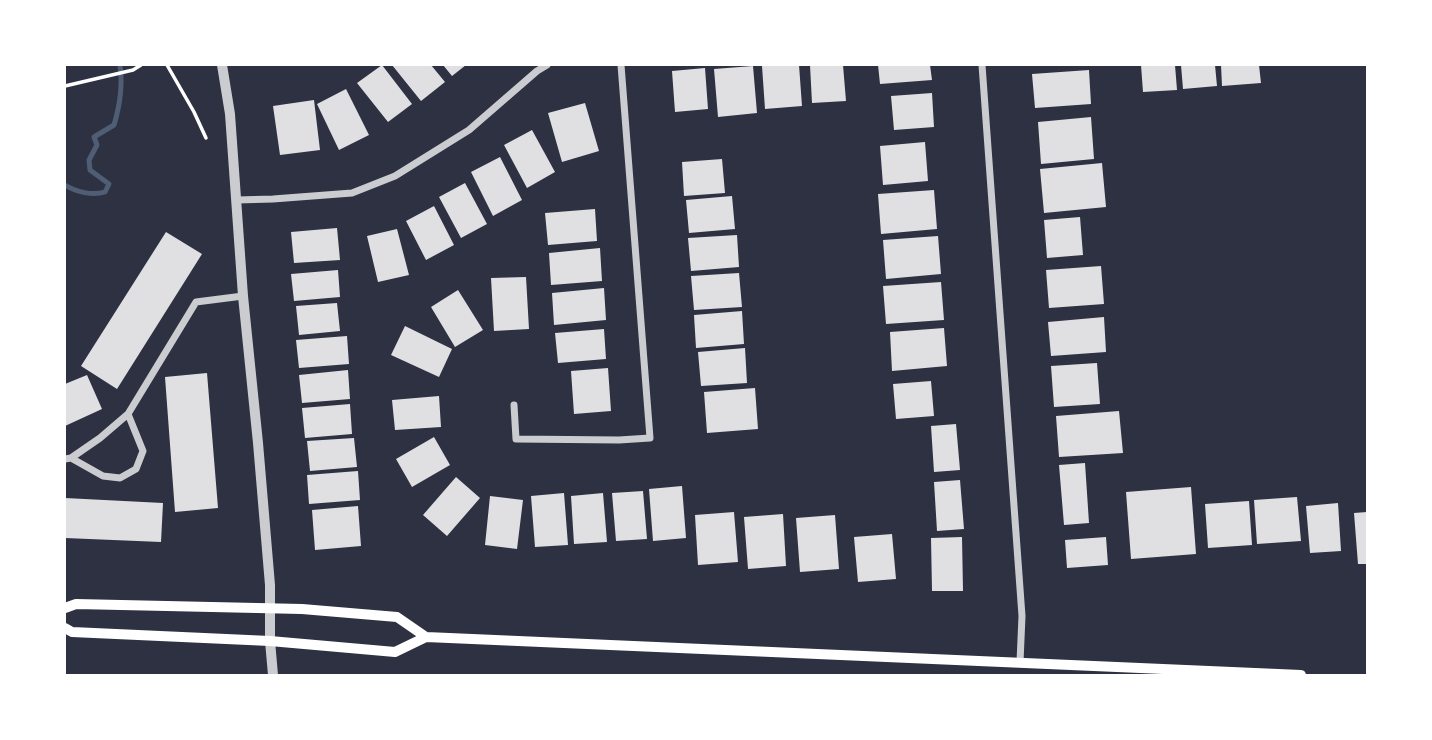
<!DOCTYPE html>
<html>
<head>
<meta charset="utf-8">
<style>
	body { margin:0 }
	#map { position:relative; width:1432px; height:740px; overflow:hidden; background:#2d3142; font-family:Overpass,sans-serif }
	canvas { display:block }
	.frame { position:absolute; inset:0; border:66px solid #fff; pointer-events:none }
</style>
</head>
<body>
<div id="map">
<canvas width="1432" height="740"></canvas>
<div class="frame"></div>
</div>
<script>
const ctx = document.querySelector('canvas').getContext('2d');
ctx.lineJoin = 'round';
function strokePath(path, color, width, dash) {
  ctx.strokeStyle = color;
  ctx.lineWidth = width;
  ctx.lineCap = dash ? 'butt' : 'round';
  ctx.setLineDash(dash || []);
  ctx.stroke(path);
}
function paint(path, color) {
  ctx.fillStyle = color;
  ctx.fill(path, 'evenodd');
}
const stream = new Path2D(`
	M65,185c11,7 28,11 40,7l4,-8 -19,-14 -1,-10 8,-15 -3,-8 20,-12c6,-20 9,-39 6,-60`);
const building = new Path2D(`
	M382,65l30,39 -24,18 -31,-39z
	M392,65h39l14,17 -24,19z
	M443,65h23l-14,11z
	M779,65h20l3,41 -37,3 -3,-43z
	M810,65h33l3,36 -34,2z
	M878,65h52l2,15 -52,4z
	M1141,65h34l2,25 -34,2z
	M1181,65h34l2,21 -34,3z
	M1221,65h38l2,18 -39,3z
	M753,66l4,47 -39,4 -4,-48z
	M705,68l3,41 -33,3 -3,-41z
	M1089,70l2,34 -56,4 -3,-34z
	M346,89l23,46 -30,15 -22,-46z
	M932,93l2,34 -40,3 -3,-34z
	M314,100l6,50 -40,5 -7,-49z
	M585,103l14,48 -37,11 -14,-49z
	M1091,117l3,42 -53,5 -3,-42z
	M532,130l23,42 -28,16 -23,-43z
	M925,142l3,39 -45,4 -3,-39z
	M500,157l22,43 -29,16 -22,-44z
	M722,159l3,34 -41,3 -2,-34z
	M1102,163l4,44 -62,6 -4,-44z
	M465,183l22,41 -26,14 -22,-41z
	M934,190l3,39 -56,5 -3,-40z
	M732,196l3,33 -46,4 -3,-33z
	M434,206l20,39 -28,15 -20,-39z
	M595,209l2,32 -49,4 -3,-32z
	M1080,217l3,38 -36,3 -3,-38z
	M337,228l3,32 -46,3 -3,-31z
	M397,229l12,46 -31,7 -11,-46z
	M166,232l36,22 -85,135 -36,-23z
	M737,235l2,32 -48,4 -3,-33z
	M938,236l3,38 -55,5 -3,-39z
	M600,248l2,33 -51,4 -2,-32z
	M1101,266l3,38 -55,4 -3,-38z
	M338,270l2,27 -46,4 -3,-27z
	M739,273l3,34 -48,3 -3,-34z
	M526,277l3,52 -35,2 -3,-53z
	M941,282l3,38 -58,4 -3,-38z
	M604,288l2,32 -52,5 -2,-32z
	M458,290l25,40 -28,17 -24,-40z
	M337,303l3,28 -41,4 -3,-29z
	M742,311l2,33 -48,4 -2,-33z
	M1104,317l2,35 -55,4 -3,-34z
	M405,326l47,23 -13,28 -48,-22z
	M944,328l3,38 -55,5 -2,-39z
	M604,329l2,30 -48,4 -3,-30z
	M347,336l2,28 -50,4 -3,-28z
	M745,348l2,35 -46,3 -3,-34z
	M1097,363l3,41 -46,3 -3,-41z
	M608,368l3,43 -37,3 -3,-43z
	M348,370l2,29 -48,4 -3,-28z
	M207,373l11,135 -43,4 -10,-135z
	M87,375l15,34 -37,17v-42z
	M931,381l3,35 -38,3 -3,-35z
	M755,388l3,41 -51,4 -3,-41z
	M439,396l2,31 -46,3 -3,-30z
	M350,404l2,30 -47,4 -3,-30z
	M1119,411l4,42 -64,4 -3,-41z
	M956,424l4,46 -26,2 -3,-46z
	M434,437l16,28 -38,22 -16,-28z
	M354,438l3,29 -47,4 -3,-30z
	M1085,463l4,60 -25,2 -5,-60z
	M358,471l2,29 -51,4 -2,-29z
	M456,477l24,21 -33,38 -24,-21z
	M960,480l4,49 -27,2 -3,-49z
	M682,486l4,52 -33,3 -4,-52z
	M1191,487l5,67 -65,5 -5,-67z
	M643,491l4,48 -31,2 -4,-48z
	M564,493l4,52 -33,2 -4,-51z
	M603,493l4,49 -33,2 -3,-48z
	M490,496l33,4 -6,49 -32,-4z
	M1297,497l4,44 -44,3 -3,-44z
	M65,498l98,5 -2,39 -96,-4z
	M1249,501l3,44 -44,3 -3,-44z
	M1338,503l3,48 -31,2 -4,-47z
	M358,506l3,40 -46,4 -3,-40z
	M734,512l4,50 -40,3 -3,-50z
	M1367,512v52h-9l-4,-51z
	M783,514l3,52 -38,3 -4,-52z
	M835,515l4,54 -39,3 -4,-54z
	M892,534l4,45 -38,3 -4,-45z
	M962,537l1,54h-31l-1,-53z
	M1106,537l2,28 -41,3 -2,-28z`);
const path = new Path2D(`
	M167,65l27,47 12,26
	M65,86l68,-16 8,-5`);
const minor = new Path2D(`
	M982,65l40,551 -2,46
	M237,200l36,-1 79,-6 43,-17 74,-46 68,-59 10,-6
	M514,405l2,34 103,1 31,-2 -29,-373
	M71,458l32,18 17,2 16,-9 7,-18 -15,-37
	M65,459l6,-1 29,-20 28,-24 68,-112 47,-6`);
const tertiary = new Path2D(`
	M222,65l8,49 13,182 15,147 12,142v56l3,34`);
const secondary = new Path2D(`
	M65,608l11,-4 226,5 95,8 29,20
	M65,628l7,4 198,9 125,11 31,-15 875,38`);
strokePath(stream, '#4f5d75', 5);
paint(building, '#e0e0e3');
strokePath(path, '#fff', 3.5);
strokePath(minor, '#caccd0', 7);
strokePath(tertiary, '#caccd0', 10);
strokePath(secondary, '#fff', 10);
</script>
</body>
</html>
